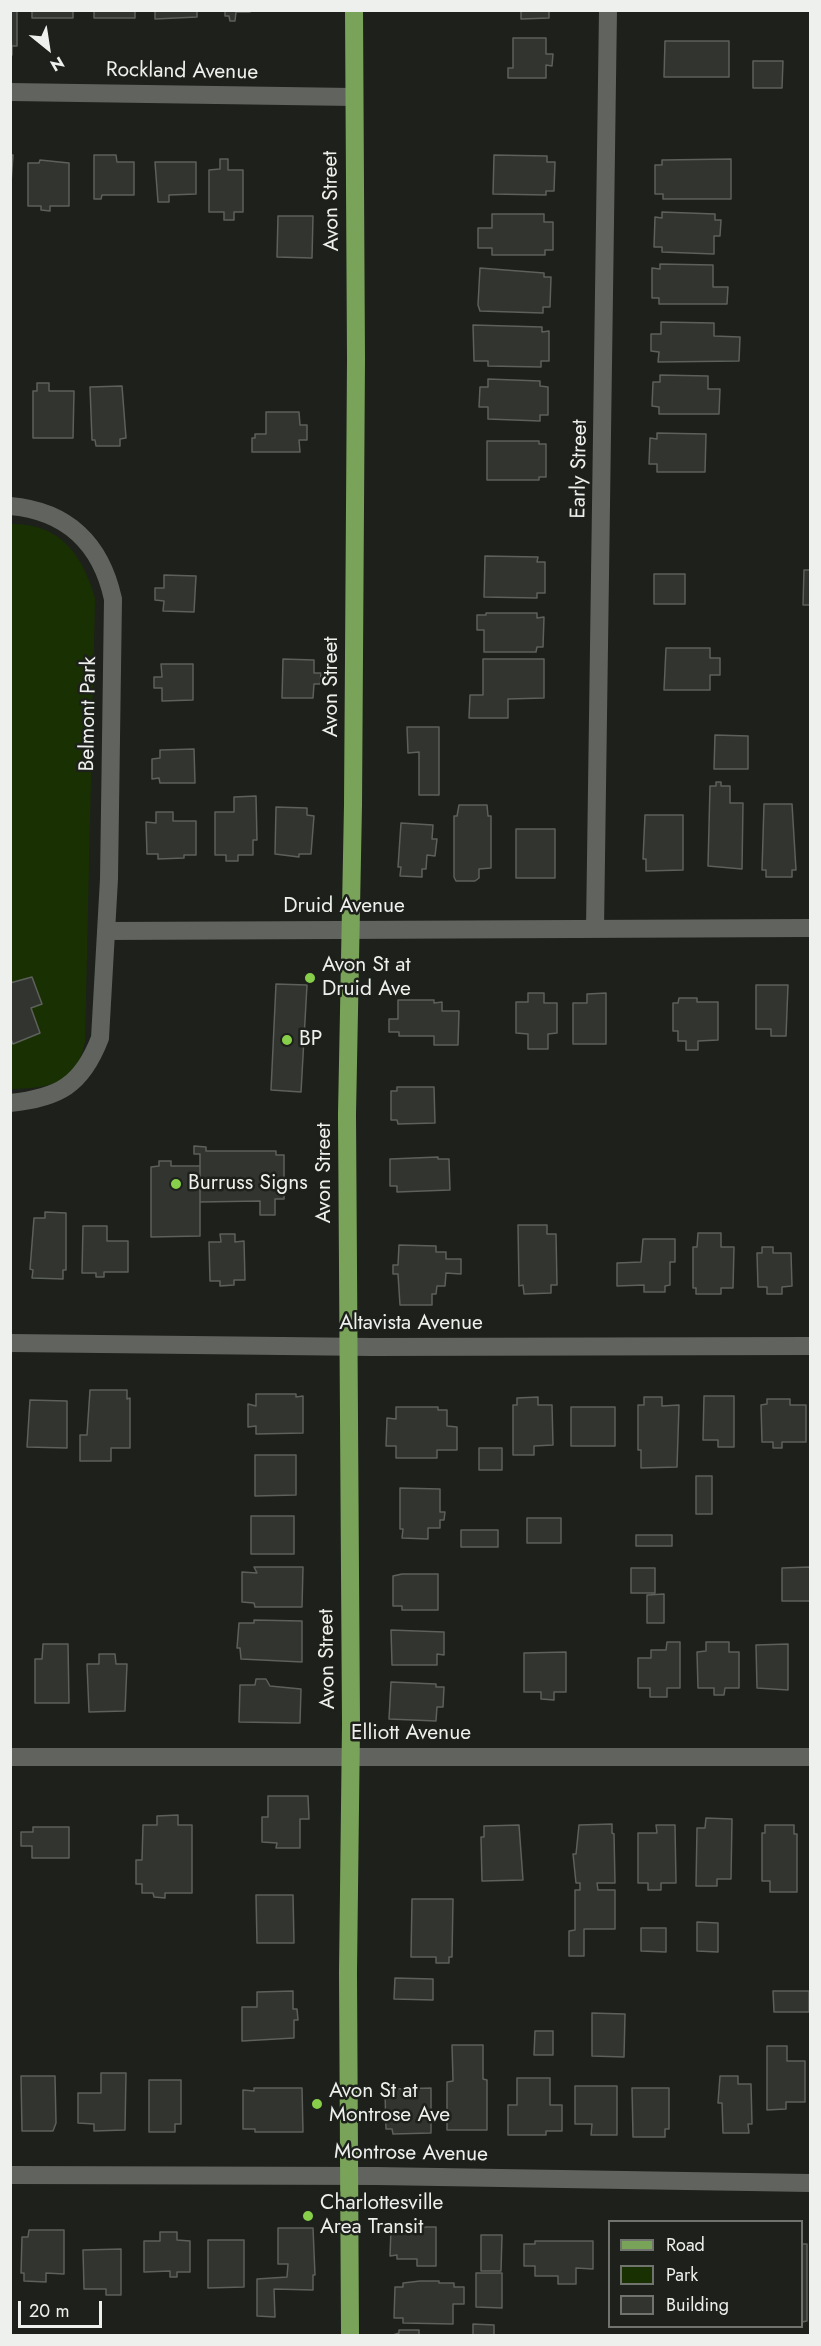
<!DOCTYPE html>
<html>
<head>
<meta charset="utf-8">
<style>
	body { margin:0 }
	#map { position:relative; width:821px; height:2346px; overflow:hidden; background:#1d201b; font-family:Jost,sans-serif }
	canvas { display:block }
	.frame { position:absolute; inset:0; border:12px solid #eef0ed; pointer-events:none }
	.legend { position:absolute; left:608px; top:2220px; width:195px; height:108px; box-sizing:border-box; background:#1d201b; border:2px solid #71736f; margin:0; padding:8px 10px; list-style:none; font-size:18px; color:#eef0ed }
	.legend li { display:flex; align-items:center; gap:12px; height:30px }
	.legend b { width:30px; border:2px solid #71736f }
	.north { position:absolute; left:18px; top:18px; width:60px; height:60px; -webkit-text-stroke:4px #1d201b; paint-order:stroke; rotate:150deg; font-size:16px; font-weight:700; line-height:24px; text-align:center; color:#eef0ed }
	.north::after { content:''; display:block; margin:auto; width:21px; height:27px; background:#eef0ed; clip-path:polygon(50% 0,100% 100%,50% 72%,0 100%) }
	.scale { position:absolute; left:18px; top:2301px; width:84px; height:27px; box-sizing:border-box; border:3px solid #eef0ed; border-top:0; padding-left:8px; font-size:18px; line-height:21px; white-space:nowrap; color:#eef0ed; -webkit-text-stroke:4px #1d201b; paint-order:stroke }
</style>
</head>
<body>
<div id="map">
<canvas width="821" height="2346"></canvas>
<div class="frame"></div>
<ul class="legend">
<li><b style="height:8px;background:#79a359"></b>Road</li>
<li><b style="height:16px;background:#193102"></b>Park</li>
<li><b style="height:16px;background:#31342f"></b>Building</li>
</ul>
<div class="north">N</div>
<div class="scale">20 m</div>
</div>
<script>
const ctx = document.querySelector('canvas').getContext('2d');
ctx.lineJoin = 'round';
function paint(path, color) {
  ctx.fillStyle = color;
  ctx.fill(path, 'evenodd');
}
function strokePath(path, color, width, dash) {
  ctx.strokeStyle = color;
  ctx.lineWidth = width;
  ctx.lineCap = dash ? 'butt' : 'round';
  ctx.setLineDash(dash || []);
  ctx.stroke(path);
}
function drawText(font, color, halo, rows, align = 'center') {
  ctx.font = font + ' Jost,sans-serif';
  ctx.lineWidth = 5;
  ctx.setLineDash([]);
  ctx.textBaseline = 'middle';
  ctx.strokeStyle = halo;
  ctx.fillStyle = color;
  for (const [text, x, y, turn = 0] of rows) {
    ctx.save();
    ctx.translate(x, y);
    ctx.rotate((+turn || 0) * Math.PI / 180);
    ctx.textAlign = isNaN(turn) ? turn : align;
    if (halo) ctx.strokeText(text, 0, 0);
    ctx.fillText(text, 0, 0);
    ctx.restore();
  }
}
const green = new Path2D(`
	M10,524c51,-1 72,31 85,74l-10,444c-9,43 -36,46 -74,47z`);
const building = new Path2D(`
	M10,10h7v36h-5v9z
	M32,10h41v8h-41z
	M94,10h41v8h-41z
	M155,10h42v7l-42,2z
	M210,10h40v2h-14l-1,9h-5l-1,-5h-4v-5z
	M521,10h28v8l-28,1z
	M513,38h33v16h7l-1,12 -6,-1v13h-38v-10h5z
	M665,41h64v36h-65z
	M753,61h30l-1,27h-29z
	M10,155h3l-3,42z
	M94,155h22l1,7h17v33h-32l-1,4h-7z
	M494,155l53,1v6h8l-1,29h-8v4l-53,-1z
	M220,159h8v11h15v42h-9v8h-10v-8h-15v-42l11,-1z
	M731,159v40h-68v-5h-8v-29h7v-5z
	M40,160l29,3v43h-19v5l-9,-1v-4h-13v-43h11z
	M155,162h41v32l-27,1v7h-11z
	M662,212l53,2v6h6l-1,16h-6v18l-52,-2v-5h-8l1,-30 7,1z
	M492,214h52v8h9v28h-8v5h-53v-7h-14v-20h14z
	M278,216h35l-1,42 -35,-1z
	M660,264l53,1v22h15l-1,17h-68v-6h-7v-30l8,1z
	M480,268l64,5v4h7l-1,30h-7v6l-63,-2 -2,-6z
	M661,322l53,1v13l26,1 -1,24 -81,1 1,-10 -8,-1v-17h10z
	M473,325l69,2v5l7,-1v30h-8v6l-53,-1v-5h-14z
	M660,375l48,1v13h12l-1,25h-60v-7l-7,-1 1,-24h7z
	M488,379l52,2v5l8,1v28h-8v6l-52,-2v-12h-9l1,-20h8z
	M37,383h12v8h25l-1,47h-40v-47h4z
	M122,386l4,52 -6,1v7h-24l-1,-6h-3l-2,-53z
	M266,412h33l1,13h7v15h-8l1,12h-48v-14h3v-4h11z
	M657,433l49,1 -1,38h-48v-8h-8l1,-26 7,1z
	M487,441h52v3h7v33h-7v3h-52z
	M485,556l53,1 -1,5h8v31h-8v5l-53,-1z
	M804,570h6v46v-11h-7z
	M654,574h31v30h-31z
	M164,575l32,1 -2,36 -31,-1 1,-10 -9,-1v-12h9z
	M486,613h51v5l7,-1 -1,30h-6l-1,5h-52v-22h-7v-15h9z
	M666,648h44v10h10v17h-10v15h-46z
	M283,659l31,1v13h7l-1,11h-6l-1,14h-31z
	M483,659h61v39l-36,1v19h-39l1,-23h13z
	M161,664h32v36l-31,1v-13h-8v-11h8z
	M407,727h32v68h-20v-43l-11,1z
	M715,735l33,1v33h-34z
	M194,749l1,34h-35l-1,-5 -7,1v-20l8,-1v-8z
	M716,782h5v4h9v17h13l-1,66 -34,-3 2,-80h6z
	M256,796l1,44h-4v15h-15v6h-12v-6h-11v-43h19v-15z
	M764,804h28l4,66h-4v7h-26v-7h-4z
	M459,805h28l1,11h3v52l-12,1v9l-4,3h-19l-2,-4v-61h3z
	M276,807l31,1v7l7,1 -3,38h-12v3l-24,-3z
	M156,812h17v9h23v34h-12v3l-26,1v-5h-11l-1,-32 10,1z
	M645,815h38v55l-37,1v-12h-3z
	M401,823l32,2 -1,14h5l-2,17 -8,-1 -1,14h-4v8l-22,-1 1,-9h-3z
	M516,829h39v49h-39z
	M32,977l10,27 -11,4 9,25 -27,11 -3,-7v-54z
	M276,984l31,1 -6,107 -30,-2z
	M756,985h32l-2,51h-15v-7h-15z
	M528,993h16v10h13v30l-9,1v15h-20v-15l-12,-1v-31h12z
	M606,993v51h-33v-41h14v-9z
	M679,998h18v4h21v38l-20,1v9h-12v-9h-8v-10h-5v-28h5z
	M398,1000h36v3l8,-1v9h17l-1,34h-24v-9h-35v-4h-10v-13h9z
	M397,1087h37l1,36 -37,1 -1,-4h-6v-29h6z
	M194,1146l12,1v4h70v4h8v44h-9v16h-15v-14l-60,1v-48h-6z
	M438,1157v2h11l1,31 -53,2v-6h-7v-27z
	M159,1161h12v5h29v70l-49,1v-70l8,-1z
	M45,1212l21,1v57h-3v9l-31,-1 1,-8 -3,-1 4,-51h11z
	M518,1225h29v9h9l1,51h-6v8l-27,1 -1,-9 -4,1z
	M83,1226h24v15h21v31h-24v5h-8v-4h-14z
	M698,1233h23v14h13l-1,41h-12v6h-25v-6h-3v-41h4z
	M220,1234h15v8l9,-1 1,39h-11v5l-14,1v-5h-10l-1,-39h12z
	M643,1239h32v23h-5v23l-5,1v6h-21v-7l-27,1v-23l24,-1z
	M399,1245l37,1v6h10v7h15v15l-15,-1 -1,13h-8l-1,8h-4v11h-32l-2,-31h-5v-9h5z
	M762,1247h11v6h18l1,33 -10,1v7h-15v-7h-9l-1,-34h5z
	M90,1390h37v9l3,-1v50h-19v13h-31v-26h7z
	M256,1394h40v3l7,-1v37l-47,1v-8l-8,1v-23l8,2z
	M704,1396h30v51h-16v-7h-15z
	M538,1397v8h14l1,40 -19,1v9h-21v-50h4v-7z
	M644,1397h18v9l17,-1 -2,62 -36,1v-18h-3v-45h6z
	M767,1399h23v6h16v37h-24v6h-9v-6h-11l-1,-37 6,-1z
	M30,1400l37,1v47l-40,-1z
	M396,1407h42v3h9v16l10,1v23h-20v8h-41v-12h-10l1,-28 9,1z
	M571,1407h44v39h-44z
	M479,1448h23v22h-23z
	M255,1455h41v40l-41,1z
	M696,1476h16v38h-16z
	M400,1488l40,1v23h5l-1,8h-4v8h-12v11l-26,-1 1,-9h-3z
	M251,1516h43v38h-43z
	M527,1518h34v25h-34z
	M461,1530h37v17h-37z
	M636,1535h36v11h-36z
	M254,1567h49l-1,40h-47l-1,-4 -12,-1v-30l15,1z
	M810,1567v34h-28v-33z
	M631,1568h24v25h-24z
	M402,1574h36v36h-36v-4h-9v-30z
	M664,1594v29h-17v-28z
	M254,1620l48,1v41l-61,-3 -1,-11h-3l2,-25h15z
	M391,1630l53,2v23l-7,-1v11h-45z
	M667,1642h13v46h-13v9h-17v-9h-12v-30h13v-8h15z
	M706,1642h23v10h10v36h-14l-1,7h-10v-7h-16l-1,-36 9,-1z
	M43,1644h25l1,59h-34v-44h7z
	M788,1644v46l-31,-2 -1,-43z
	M566,1652v40h-12v8l-13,-1v-7h-17v-39z
	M99,1654h16l1,10h11l-2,47 -36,1 -2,-48h12z
	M256,1679h10l4,7 31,3 -1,34 -61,-1 1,-37h15z
	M391,1682l45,2v3h8l-1,20h-6l-1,14 -47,-2z
	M268,1796h40l1,23h-9v29h-24l1,-5 -15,-1v-25h6z
	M178,1815v10h14v68h-27v5l-11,-1 -1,-4h-11v-9h-6v-24h6l1,-35h14v-9z
	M706,1818l26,1 -1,60h-14v7h-21l1,-58h8z
	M612,1824v9l2,1 1,49h-18l1,7h17v39h-31v27h-15v-25l6,-1v-40h5v-7h-4l-3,-29h3l3,-29z
	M519,1825l4,55 -41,1 -1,-44h3v-11z
	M656,1825h19l1,58h-15v7h-13v-7h-10v-50h19z
	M765,1825h29v9h3v58h-27v-11h-8v-48h3z
	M33,1827h36v31h-37v-12h-11v-14h12z
	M256,1895h37l1,48h-37z
	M412,1899h41l-1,58h-3v6h-13v-6h-25z
	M697,1922l21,1v29l-21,-1z
	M641,1928h25v24l-25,-1z
	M395,1978l38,1v21l-39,-1z
	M293,1991v18h4l1,11h-4v18l-52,3v-34h15v-15z
	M773,1991h36v21h-35z
	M592,2013l33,1 -1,43 -32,-1z
	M535,2031h18v24h-19z
	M452,2045h31v34l4,1v50h-40v-48l6,-1z
	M767,2046h20v15h18v41h-19v7l-19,1z
	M101,2073h25l-1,57 -31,1v-7l-16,-1v-30h23z
	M21,2076h34l1,47 -3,8h-31z
	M720,2076h18v8h13l1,40h-4l1,9h-26l-1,-30h-4z
	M517,2078h33v27h12v26h-16v4h-38v-30h9z
	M149,2080h32v44h-6v8h-26z
	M575,2086h42v49h-26l1,-11h-17z
	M254,2088h48l1,44h-48v-3h-12v-39l11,1z
	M431,2088v45l-38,1 -1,-5h-6l-1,-36h8v-4z
	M632,2088h37v41h-4v8h-32z
	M396,2227h40v39h-19v-7h-20v-4l-7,1 1,-26h5z
	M278,2228h35l2,47h-2v15l-39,-1 1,28 -18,-1v-37l30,-2 1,-13h-10z
	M29,2230h35v44l-18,-1v9l-22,-1v-8h-3l1,-36h6z
	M160,2232h17v8l13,1v31h-13v5h-7v-6l-26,1v-31h16z
	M481,2235h21l-1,36h-20z
	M208,2240h36v47l-36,1z
	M535,2241h58v28l-17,-1v16h-18v-8h-23v-10h-11v-22h11z
	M802,2244h5v77l-5,1z
	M121,2249v46h-15v-6h-22l-1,-39z
	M476,2273h26v35l-26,-1z
	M420,2281h19v2h15v4h10v17h-11v20l-50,-1v-5h-9l1,-31h8v-4z
	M473,2324l21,1v11h-21z
	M399,2330h20v6h-29l9,-3z`);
const minor = new Path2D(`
	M10,92l343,5
	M10,506c58,5 91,38 103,93l-4,280 -9,159c-18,47 -41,60 -90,65
	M595,929l13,-919
	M106,931l704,-3
	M10,1343l362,4 438,-1
	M10,1757h800
	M10,2175l367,1 433,7`);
const major = new Path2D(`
	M350,2336l-2,-364 3,-247 -4,-611 6,-309 3,-446 -2,-349`);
const markers = [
	[310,978,6,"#87cf4a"],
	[287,1040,6,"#87cf4a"],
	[176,1184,6,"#87cf4a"],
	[317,2104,6,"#87cf4a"],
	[308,2216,6,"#87cf4a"]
];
const streetNames = [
	["Rockland Avenue",182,72,1],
	["Avon Street",332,201,-91],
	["Early Street",580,469,-89],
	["Avon Street",332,687,-90],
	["Belmont Park",89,714,-89],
	["Druid Avenue",344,907],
	["Avon Street",325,1173,-90],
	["Altavista Avenue",411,1324],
	["Avon Street",328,1659,-91],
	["Elliott Avenue",411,1734],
	["Montrose Avenue",411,2154,1]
];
const poiNames = [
	["Avon St at",322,966],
	["Druid Ave",322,990],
	["BP",299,1040],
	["Burruss Signs",188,1184],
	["Avon St at",329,2092],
	["Montrose Ave",329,2116],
	["Charlottesville",320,2204],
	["Area Transit",320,2228]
];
paint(green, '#193102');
paint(building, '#31342f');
strokePath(building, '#5d605b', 1.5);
strokePath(minor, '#60635e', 18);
strokePath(major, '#79a359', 18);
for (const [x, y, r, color] of markers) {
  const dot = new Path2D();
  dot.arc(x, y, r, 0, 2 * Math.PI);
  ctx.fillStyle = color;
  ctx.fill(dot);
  strokePath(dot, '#1d201b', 2);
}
drawText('21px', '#eef0ed', '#1d201b', streetNames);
drawText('21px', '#eef0ed', '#1d201b', poiNames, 'left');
</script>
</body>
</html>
